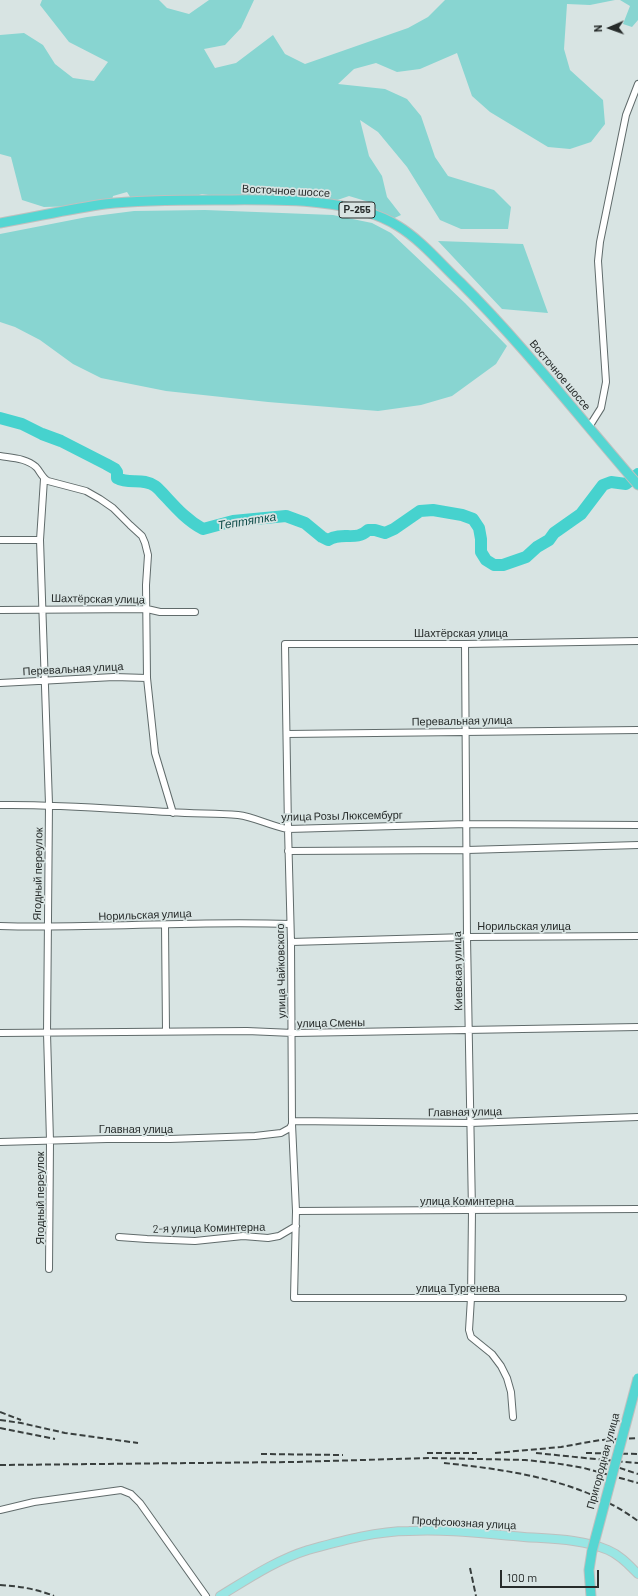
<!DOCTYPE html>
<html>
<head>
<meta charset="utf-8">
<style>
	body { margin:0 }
	#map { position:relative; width:638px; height:1596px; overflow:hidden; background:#d8e4e3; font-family:Barlow,sans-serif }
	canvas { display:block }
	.north { position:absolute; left:590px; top:8px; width:40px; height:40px; -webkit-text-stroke:3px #d8e4e3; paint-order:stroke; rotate:268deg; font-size:11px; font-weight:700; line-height:16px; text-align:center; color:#272c2b }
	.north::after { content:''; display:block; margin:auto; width:14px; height:18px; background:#272c2b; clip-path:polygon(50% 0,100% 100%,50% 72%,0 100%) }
	.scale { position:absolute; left:500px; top:1570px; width:99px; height:18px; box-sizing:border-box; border:2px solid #272c2b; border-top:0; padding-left:5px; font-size:12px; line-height:14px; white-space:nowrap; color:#272c2b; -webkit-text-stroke:3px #d8e4e3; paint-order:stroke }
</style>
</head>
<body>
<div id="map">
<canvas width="638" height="1596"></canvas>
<div class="north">N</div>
<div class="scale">100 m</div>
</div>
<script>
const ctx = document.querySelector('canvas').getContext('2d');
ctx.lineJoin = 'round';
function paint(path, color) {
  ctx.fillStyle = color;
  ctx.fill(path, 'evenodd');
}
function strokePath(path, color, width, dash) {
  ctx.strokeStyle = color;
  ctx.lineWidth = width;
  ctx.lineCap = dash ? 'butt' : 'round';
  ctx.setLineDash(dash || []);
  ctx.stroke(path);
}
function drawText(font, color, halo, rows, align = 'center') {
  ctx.font = font + ' Barlow,sans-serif';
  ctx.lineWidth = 3.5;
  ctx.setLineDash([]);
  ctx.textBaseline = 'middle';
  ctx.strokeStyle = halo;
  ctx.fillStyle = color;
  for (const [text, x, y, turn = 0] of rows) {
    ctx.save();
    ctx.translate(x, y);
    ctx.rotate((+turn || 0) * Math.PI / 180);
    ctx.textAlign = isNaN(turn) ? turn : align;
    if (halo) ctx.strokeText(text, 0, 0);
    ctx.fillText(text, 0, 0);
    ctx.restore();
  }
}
const green = new Path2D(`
	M42,0h117l8,8 22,6 20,-14h45l-13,28 -16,17 -21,4 11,19 21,-5 37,-28 12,19 20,10 103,-36 20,-11 17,-17h170l-25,5 -23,-1 -3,45 6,21 33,30 2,24 -14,18 -21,7 -22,-2 -58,-35 -18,-16 -15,-43 -37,16 -23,3 -21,-9 -22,6 -16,15 47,5 22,10 14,17 14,41 13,19 46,14 17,17 -3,22h-47l-21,-9 -33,-53 -29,-35 -18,-12 9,36 13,20 5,21 14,18 -13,6 -19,-19 -20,-6 -26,9 -89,-6 -32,-5 -35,12 -33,-3 -7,-11 -14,4 -2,9 -67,2 -22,-7 -11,-43 -11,-3v-119l24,-2 19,12 12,19 18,14 21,3 14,-19 -39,-20 -29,-37z
	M620,0h18v20l-6,7 -9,-3 7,-18z
	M205,210l128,5 39,8 19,10 74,70 42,43 -11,18 -44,32 -31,9 -43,6 -110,-9 -102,-11 -65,-13 -28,-14 -33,-24 -25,-13 -15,-5v-88l87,-17 47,-6z
	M438,241l85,3 25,69 -46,-4z`);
const river = new Path2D(`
	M0,418l22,6 20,10 19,7 45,23 9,5 2,3v6c12,7 26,-1 38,8 4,3 7,7 11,11 11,12 22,24 37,32l30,-8 53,-5 19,7 17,14 6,3c15,-9 28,2 40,-10h7l10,3 9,-4 26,-18 13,-1 29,5 11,4 6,9 2,11v13l5,8 8,5h9l23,-8 11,-10 12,-7 5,-7 27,-19 22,-29 8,-3 15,2 12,-10`);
const minor = new Path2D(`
	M589,427l12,-19 5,-26 -8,-121 2,-19 26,-127 12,-31
	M0,456c12,2 26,2 36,11 4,4 6,11 12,14l38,10 14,8 13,9 17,17 12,11 3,7 3,12 -2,30 1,93 8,75 18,60
	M44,479l-4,61 9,264 -2,229 3,108 -1,128
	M0,540h40
	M0,610l147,-1 13,3h35
	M465,644l2,293 5,274 -1,87 -2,32 2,7 21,17 9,12 6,12 4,14 2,25
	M0,683l114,-6 33,1
	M287,734l351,-4
	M0,805c57,-1 113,4 171,7 22,2 44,1 67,3 17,2 32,11 50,14l179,-5 171,1
	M288,851l179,-1 171,-5
	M165,925l1,106
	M0,926c97,3 194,-6 290,-2
	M291,942l176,-5 171,-1
	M0,1033l247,-2 46,2 345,-6
	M293,1121l177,2 168,-6
	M0,1142l107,-3h63l85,-3 26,-3 9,-5 2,-4
	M296,1211l342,-2
	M119,1237l28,2 48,2 48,-5 25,2 11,-2 17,-10
	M623,1298h-329l2,-87 -4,-87 -1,-182 -3,-113 -3,-185h180l173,-3
	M0,1510l34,-8 87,-12 10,4 9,9 66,93`);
const major = new Path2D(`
	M220,1596c28,-17 56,-36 88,-46 33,-9 68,-19 101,-19 39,-2 77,3 115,6 28,2 58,2 84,13 12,5 21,15 30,24`);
const highway = new Path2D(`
	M0,223c35,-6 70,-14 105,-19 36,-4 74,-4 110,-4 54,0 136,-4 183,26 23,14 42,37 62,56 64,64 119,135 178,203
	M591,1596l-2,-26 3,-19`);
const rail = new Path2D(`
	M0,1412l21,8
	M0,1420l21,3 44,10 73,10
	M0,1428l55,11
	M427,1453h50
	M495,1453l66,-6 39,-7 38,-2
	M536,1453l89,9 13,1
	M586,1453l52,1
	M261,1454l82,1
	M444,1463c67,7 138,17 194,58
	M0,1465l293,-3 138,-4 94,2 29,3 30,5 54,15
	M611,1465l27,9
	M470,1568l6,28
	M0,1585c18,1 37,4 54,11`);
const highwayBridge = new Path2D(`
	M592,1551l46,-173`);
const shields = [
	[357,210,36]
];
const shieldNames = [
	["Р-255",357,210]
];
const streetNames = [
	["Восточное шоссе",286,191,3],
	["Восточное шоссе",560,375,50],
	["Шахтёрская улица",98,599,1],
	["Шахтёрская улица",461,633],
	["Перевальная улица",73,669,-3],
	["Перевальная улица",462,721,-1],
	["улица Розы Люксембург",342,816,-1],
	["Ягодный переулок",38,874,-89],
	["Норильская улица",145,915,-2],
	["Норильская улица",524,926],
	["улица Чайковского",281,971,-91],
	["Киевская улица",458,971,-91],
	["улица Смены",331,1023,-1],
	["Главная улица",465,1112,-1],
	["Главная улица",136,1129],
	["Ягодный переулок",40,1198,-90],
	["улица Коминтерна",467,1201],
	["2-я улица Коминтерна",209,1228,-1],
	["улица Тургенева",458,1288],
	["Пригородная улица",603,1461,-75],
	["Профсоюзная улица",464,1523,3]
];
const waterNames = [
	["Тептятка",247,521,-9]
];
paint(green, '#88d5d1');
strokePath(river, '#46d2ce', 12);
strokePath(minor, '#606b6b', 8);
strokePath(major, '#bec0bf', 10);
strokePath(highway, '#bec0bf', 11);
strokePath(minor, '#fff', 6);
strokePath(major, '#99e6e4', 8);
strokePath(highway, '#55d6d2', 9);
strokePath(rail, '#393f3e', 2, [6, 3]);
strokePath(highwayBridge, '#bec0bf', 11, []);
strokePath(highwayBridge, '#55d6d2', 9);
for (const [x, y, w] of shields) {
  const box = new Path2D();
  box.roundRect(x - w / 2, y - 8, w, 16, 3);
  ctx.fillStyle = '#d8e4e3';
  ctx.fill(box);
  strokePath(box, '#272c2b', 1);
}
drawText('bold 10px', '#272c2b', null, shieldNames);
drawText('11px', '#272c2b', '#d8e4e3', streetNames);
drawText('italic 12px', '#0f4c4a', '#d8e4e3', waterNames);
</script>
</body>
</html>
